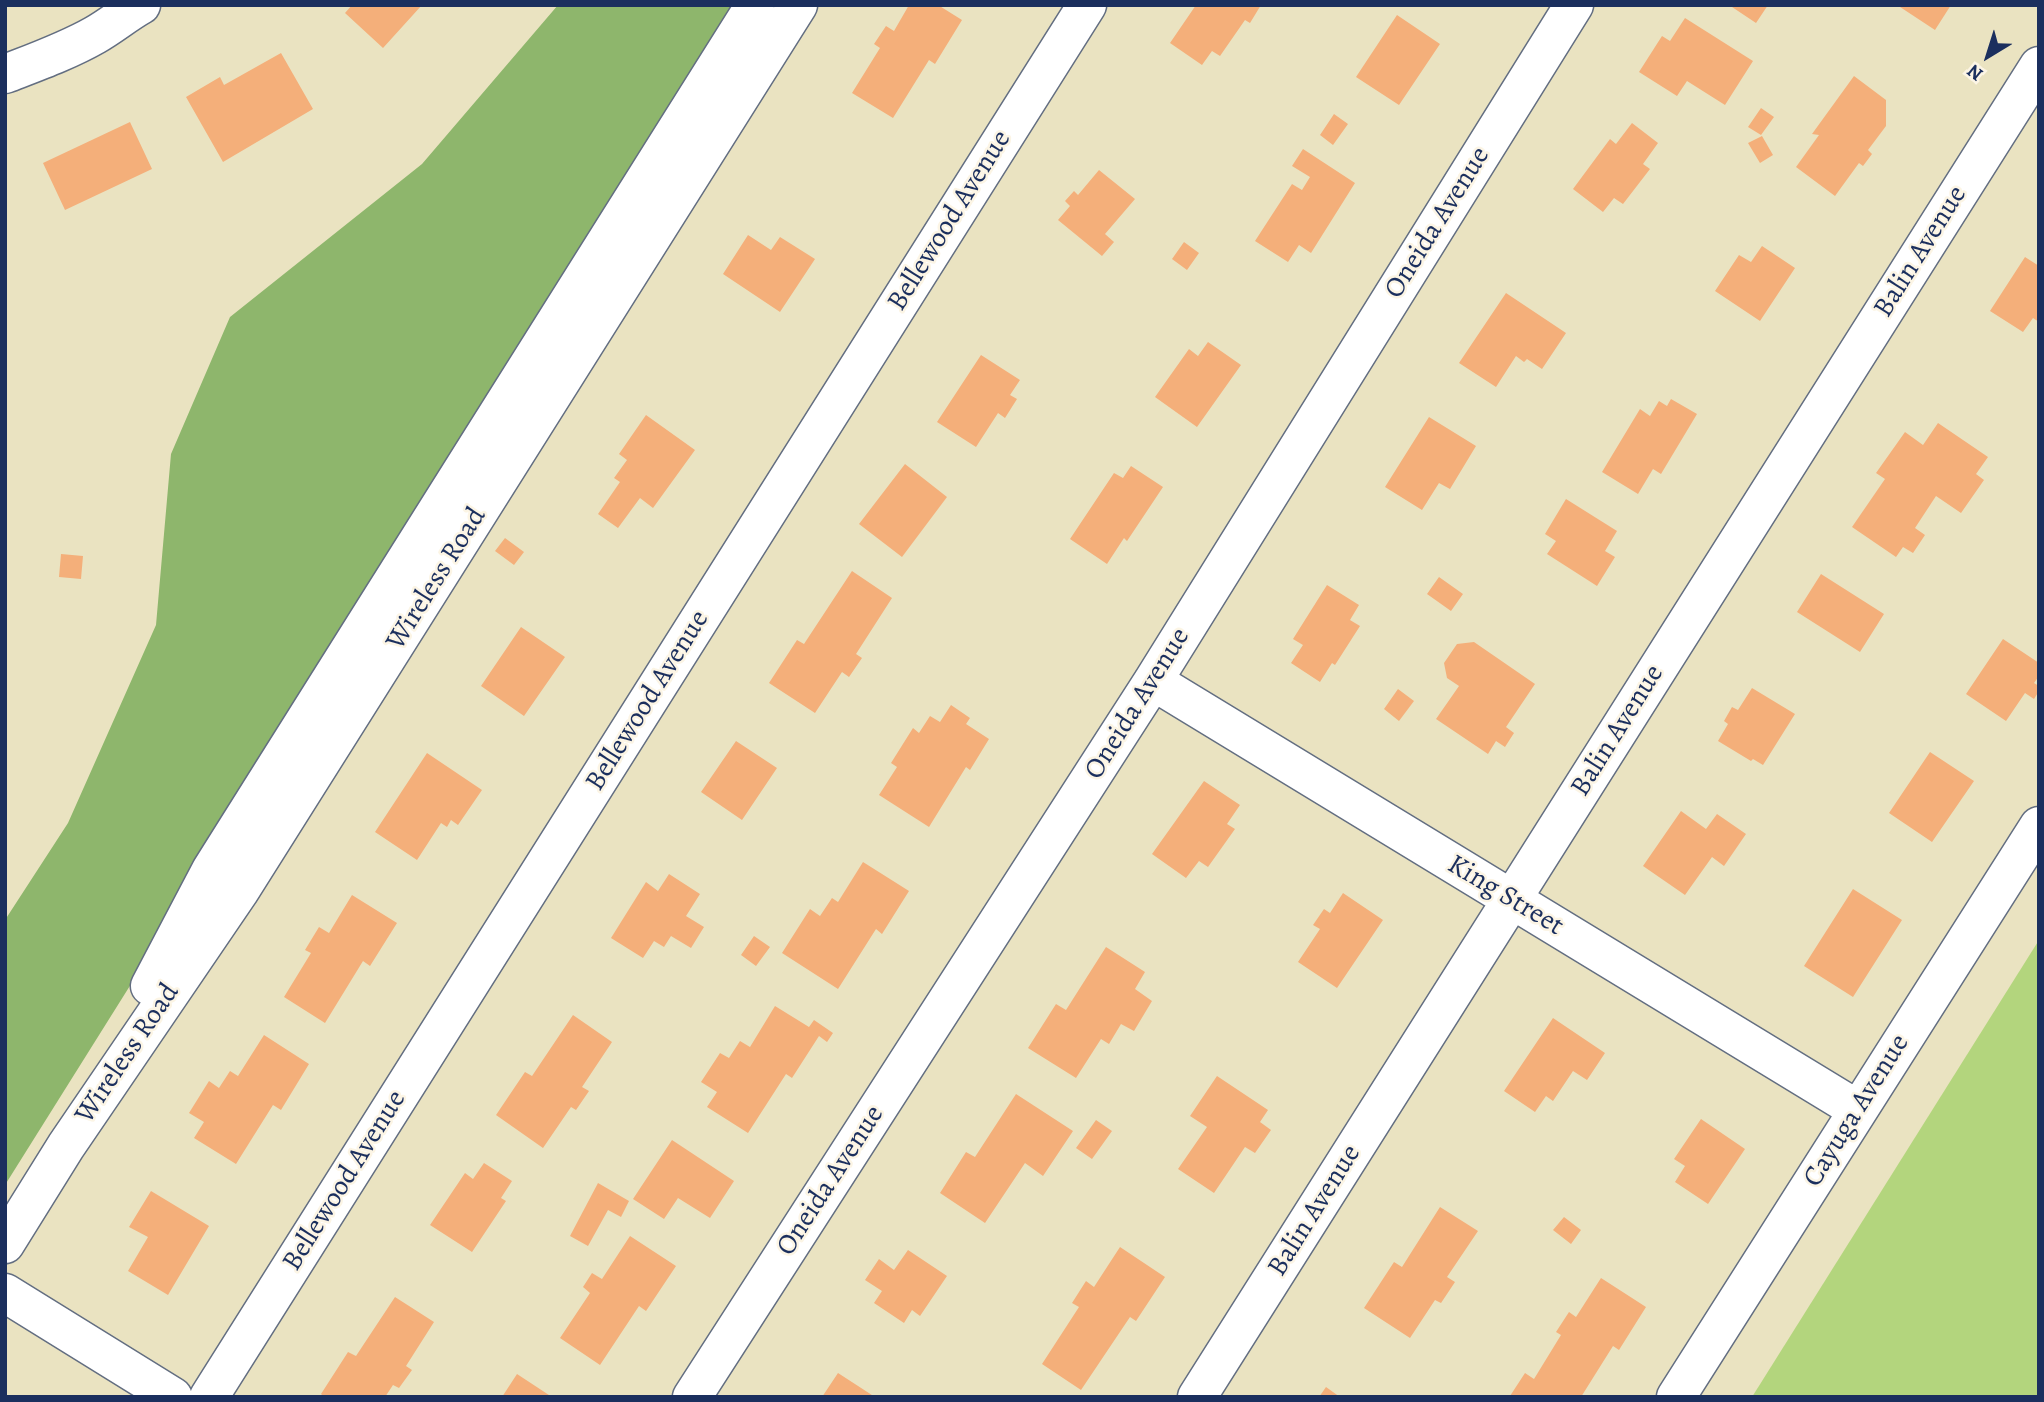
<!DOCTYPE html>
<html>
<head>
<meta charset="utf-8">
<style>
	body { margin:0 }
	#map { position:relative; width:2044px; height:1402px; overflow:hidden; background:#eae3c1; font-family:Alegreya,serif }
	canvas { display:block }
	.frame { position:absolute; inset:0; border:7px solid #1b2f5e; pointer-events:none }
	.north { position:absolute; left:1953px; top:21px; width:70px; height:70px; -webkit-text-stroke:5px #fcf5e5; paint-order:stroke; rotate:218deg; font-size:19px; font-weight:700; line-height:28px; text-align:center; color:#1b2f5e }
	.north::after { content:''; display:block; margin:auto; width:24px; height:32px; background:#1b2f5e; clip-path:polygon(50% 0,100% 100%,50% 72%,0 100%) }
</style>
</head>
<body>
<div id="map">
<canvas width="2044" height="1402"></canvas>
<div class="frame"></div>
<div class="north">N</div>
</div>
<script>
const ctx = document.querySelector('canvas').getContext('2d');
ctx.lineJoin = 'round';
function paint(path, color) {
  ctx.fillStyle = color;
  ctx.fill(path, 'evenodd');
}
function strokePath(path, color, width, dash) {
  ctx.strokeStyle = color;
  ctx.lineWidth = width;
  ctx.lineCap = dash ? 'butt' : 'round';
  ctx.setLineDash(dash || []);
  ctx.stroke(path);
}
function drawText(font, color, halo, rows, align = 'center') {
  ctx.font = font + ' Alegreya,serif';
  ctx.lineWidth = 5;
  ctx.setLineDash([]);
  ctx.textBaseline = 'middle';
  ctx.strokeStyle = halo;
  ctx.fillStyle = color;
  for (const [text, x, y, turn = 0] of rows) {
    ctx.save();
    ctx.translate(x, y);
    ctx.rotate((+turn || 0) * Math.PI / 180);
    ctx.textAlign = isNaN(turn) ? turn : align;
    if (halo) ctx.strokeText(text, 0, 0);
    ctx.fillText(text, 0, 0);
    ctx.restore();
  }
}
const green = new Path2D(`
	M2039,940v457h-287z`);
const forest = new Path2D(`
	M558,5h187l-740,1180v-265l63,-97 88,-198 15,-171 59,-137 192,-153z`);
const building = new Path2D(`
	M352,5h70l-39,43 -38,-35z
	M909,5h29l24,15 -27,44 -6,-4 -36,58 -41,-25 28,-45 -6,-4 12,-18 8,5z
	M1196,5h65l-11,18 -5,-3 -25,36 -8,-5 -10,14 -32,-22z
	M1729,5h39l-12,18z
	M1897,5h54l-16,25z
	M1397,15l43,29 -41,61 -43,-28z
	M1685,18l68,43 -28,44 -38,-24 -10,15 -38,-24 23,-36 8,5z
	M281,53l32,56 -90,53 -37,-65 34,-20 4,8z
	M1854,76l32,24v26l-18,24 4,4 -9,12 -4,-3 -24,33 -39,-29 23,-32 -7,-1z
	M1761,108l13,9 -13,18 -13,-8z
	M1334,114l14,10 -15,21 -13,-10z
	M130,122l22,47 -87,41 -22,-47z
	M1632,123l26,20 -15,21 7,5 -27,35 -9,-6 -11,14 -30,-23 37,-50 6,5z
	M1762,136l11,19 -13,8 -12,-20z
	M1303,149l52,34 -44,70 -12,-8 -11,17 -33,-21 37,-57 10,6 8,-13 -18,-11z
	M1099,170l36,29 -30,35 9,8 -12,14 -44,-36 12,-14 -5,-5 9,-10 4,4z
	M748,235l23,15 9,-13 35,22 -35,53 -57,-38z
	M1184,242l15,11 -12,17 -15,-11z
	M1762,246l33,22 -35,53 -45,-30 24,-36 12,7z
	M2025,257l14,9v56l-6,-4 -10,14 -33,-21z
	M1506,293l60,40 -24,36 -15,-10 -3,3 -8,-6 -20,31 -37,-24z
	M1208,342l33,23 -44,62 -42,-30 34,-48 9,7z
	M981,355l39,25 -10,15 7,4 -12,19 -7,-5 -22,34 -39,-25z
	M1671,399l26,15 -36,60 -8,-5 -15,25 -36,-22 38,-63 10,7 9,-15 8,5z
	M646,415l49,35 -42,58 -13,-10 -22,30 -20,-14 22,-32 -6,-4 13,-18 -8,-6z
	M1429,417l47,29 -26,43 -11,-6 -17,27 -37,-23z
	M1938,423l50,34 -12,17 8,6 -23,33 -25,-17 -21,32 10,7 -12,18 -10,-6 -7,10 -44,-30 33,-48 -9,-6 29,-41 18,13z
	M905,464l42,33 -45,60 -43,-33z
	M1131,466l32,21 -36,54 -3,-3 -17,26 -37,-25 44,-66 9,5z
	M1566,499l51,32 -12,20 10,6 -18,29 -50,-32 9,-13 -11,-7z
	M505,538l19,14 -10,13 -19,-14z
	M61,554l22,2 -2,23 -22,-2z
	M852,571l40,27 -36,56 6,4 -13,19 -7,-5 -27,41 -46,-30 28,-43 7,4z
	M1821,574l63,40 -24,38 -63,-40z
	M1439,577l24,17 -12,17 -24,-17z
	M1327,585l32,20 -9,15 10,6 -25,39 -3,-2 -12,19 -29,-19 12,-18 -10,-6z
	M521,627l44,30 -41,59 -43,-30z
	M2003,639l36,24v13l-5,7 5,3v5l-5,8 -9,-6 -19,28 -40,-27z
	M1474,642l61,42 -29,43 8,6 -9,14 -9,-6 -8,13 -52,-35 23,-33 -12,-8 -3,-15 13,-19z
	M1752,688l43,26 -32,51 -10,-6 -2,2 -33,-20 10,-17 -4,-3 8,-14 6,3z
	M1398,689l16,12 -15,20 -15,-12z
	M951,705l19,13 -4,6 23,15 -19,31 -4,-3 -37,60 -50,-32 18,-28 -6,-4 22,-35 6,5 11,-17 10,6z
	M736,741l41,27 -35,52 -41,-28z
	M1930,752l44,29 -42,61 -43,-29z
	M427,753l55,37 -24,35 -7,-5 -4,7 -6,-4 -24,37 -42,-28z
	M1204,781l36,24 -13,19 8,5 -27,38 -9,-6 -13,17 -34,-24z
	M1681,811l25,18 11,-15 29,20 -22,32 -12,-9 -27,38 -42,-29z
	M863,862l46,29 -27,43 -6,-5 -38,60 -56,-36 28,-44 10,7 12,-18 6,4z
	M669,874l31,20 -14,22 18,11 -13,21 -20,-12 -7,11 -10,-6 -11,17 -32,-20 35,-56 12,9z
	M1853,889l49,31 -49,77 -49,-31z
	M1343,893l40,27 -46,68 -39,-26 22,-33 -7,-4 11,-16 6,4z
	M352,895l45,28 -27,43 -7,-5 -38,62 -41,-26 27,-44 -6,-3 14,-23 10,6z
	M754,936l16,11 -14,19 -15,-11z
	M1106,947l39,25 -10,17 17,12 -18,30 -13,-7 -12,20 -8,-5 -25,39 -48,-30 28,-44 10,6z
	M775,1006l34,21 5,-7 19,13 -6,9 -8,-6 -27,42 -6,-4 -38,59 -41,-26 10,-15 -16,-10 19,-29 9,5 11,-17 10,6z
	M573,1015l39,27 -30,45 7,4 -13,19 -5,-3 -28,41 -47,-33 29,-43 7,4z
	M1553,1018l52,35 -18,27 -14,-9 -20,30 -7,-5 -11,16 -31,-21z
	M264,1035l45,29 -28,46 -8,-5 -37,59 -42,-26 10,-16 -15,-9 20,-32 10,7 11,-17 8,5z
	M1217,1076l51,34 -8,12 11,8 -16,23 -10,-6 -31,46 -36,-24 29,-42 -17,-11z
	M1016,1094l57,37 -30,45 -18,-13 -40,60 -45,-30 26,-41 9,5z
	M1701,1119l44,30 -37,55 -33,-22 10,-16 -11,-7z
	M1096,1120l16,11 -20,28 -16,-11z
	M672,1140l62,41 -24,37 -32,-20 -14,21 -31,-20z
	M484,1163l28,18 -11,17 5,3 -34,51 -42,-27 35,-52 8,6z
	M598,1183l31,18 -8,16 -13,-7 -20,36 -18,-10z
	M151,1191l58,35 -41,69 -40,-24 20,-34 -19,-10z
	M1440,1207l38,24 -31,46 8,5 -14,21 -6,-3 -25,38 -46,-30 30,-46 8,5z
	M1564,1217l17,13 -10,14 -18,-14z
	M630,1236l46,30 -30,45 -7,-5 -39,59 -40,-27 30,-45 -7,-6 9,-14 10,6z
	M1120,1247l45,30 -29,44 -6,-4 -49,73 -39,-26 37,-57 -7,-4 14,-22 8,6z
	M908,1250l39,26 -27,40 -8,-6 -8,13 -30,-20 8,-12 -17,-11 14,-21 15,11z
	M1601,1278l45,29 -27,43 -6,-4 -32,51 -71,-1 15,-23 9,6 27,-44 -5,-3 13,-20 7,5z
	M395,1297l39,25 -28,44 6,4 -13,18 -6,-3 -8,12h-61l-3,-3 27,-42 8,4z
	M838,1373l37,24h-53z
	M517,1374l35,23h-50z
	M1326,1387l14,10h-21z`);
const minor = new Path2D(`
	M5,74c31,-12 62,-23 90,-39 16,-9 30,-21 46,-30
	M1153,681l705,429
	M5,1293l168,104
	M209,1397l878,-1392
	M692,1397l461,-716 421,-676
	M1197,1397l842,-1331
	M1676,1397l363,-571`);
const major = new Path2D(`
	M150,986l61,-116 544,-865
	M5,1244l61,-98 173,-254 559,-887`);
const streetNames = [
	["Bellewood Avenue",950,221,-58],
	["Oneida Avenue",1438,223,-58],
	["Balin Avenue",1921,252,-58],
	["Wireless Road",437,579,-58],
	["Bellewood Avenue",648,701,-58],
	["Oneida Avenue",1138,704,-58],
	["Balin Avenue",1618,731,-58],
	["King Street",1505,896,31],
	["Wireless Road",128,1054,-56],
	["Cayuga Avenue",1857,1111,-58],
	["Bellewood Avenue",345,1181,-58],
	["Oneida Avenue",831,1181,-57],
	["Balin Avenue",1315,1211,-58]
];
paint(green, '#b3d57d');
paint(forest, '#8eb66c');
paint(building, '#f4af7a');
strokePath(minor, '#636e81', 41);
strokePath(major, '#636e81', 41);
strokePath(minor, '#fff', 38);
strokePath(major, '#fff', 38);
drawText('28px', '#1b2f5e', '#fcf5e5', streetNames);
</script>
</body>
</html>
